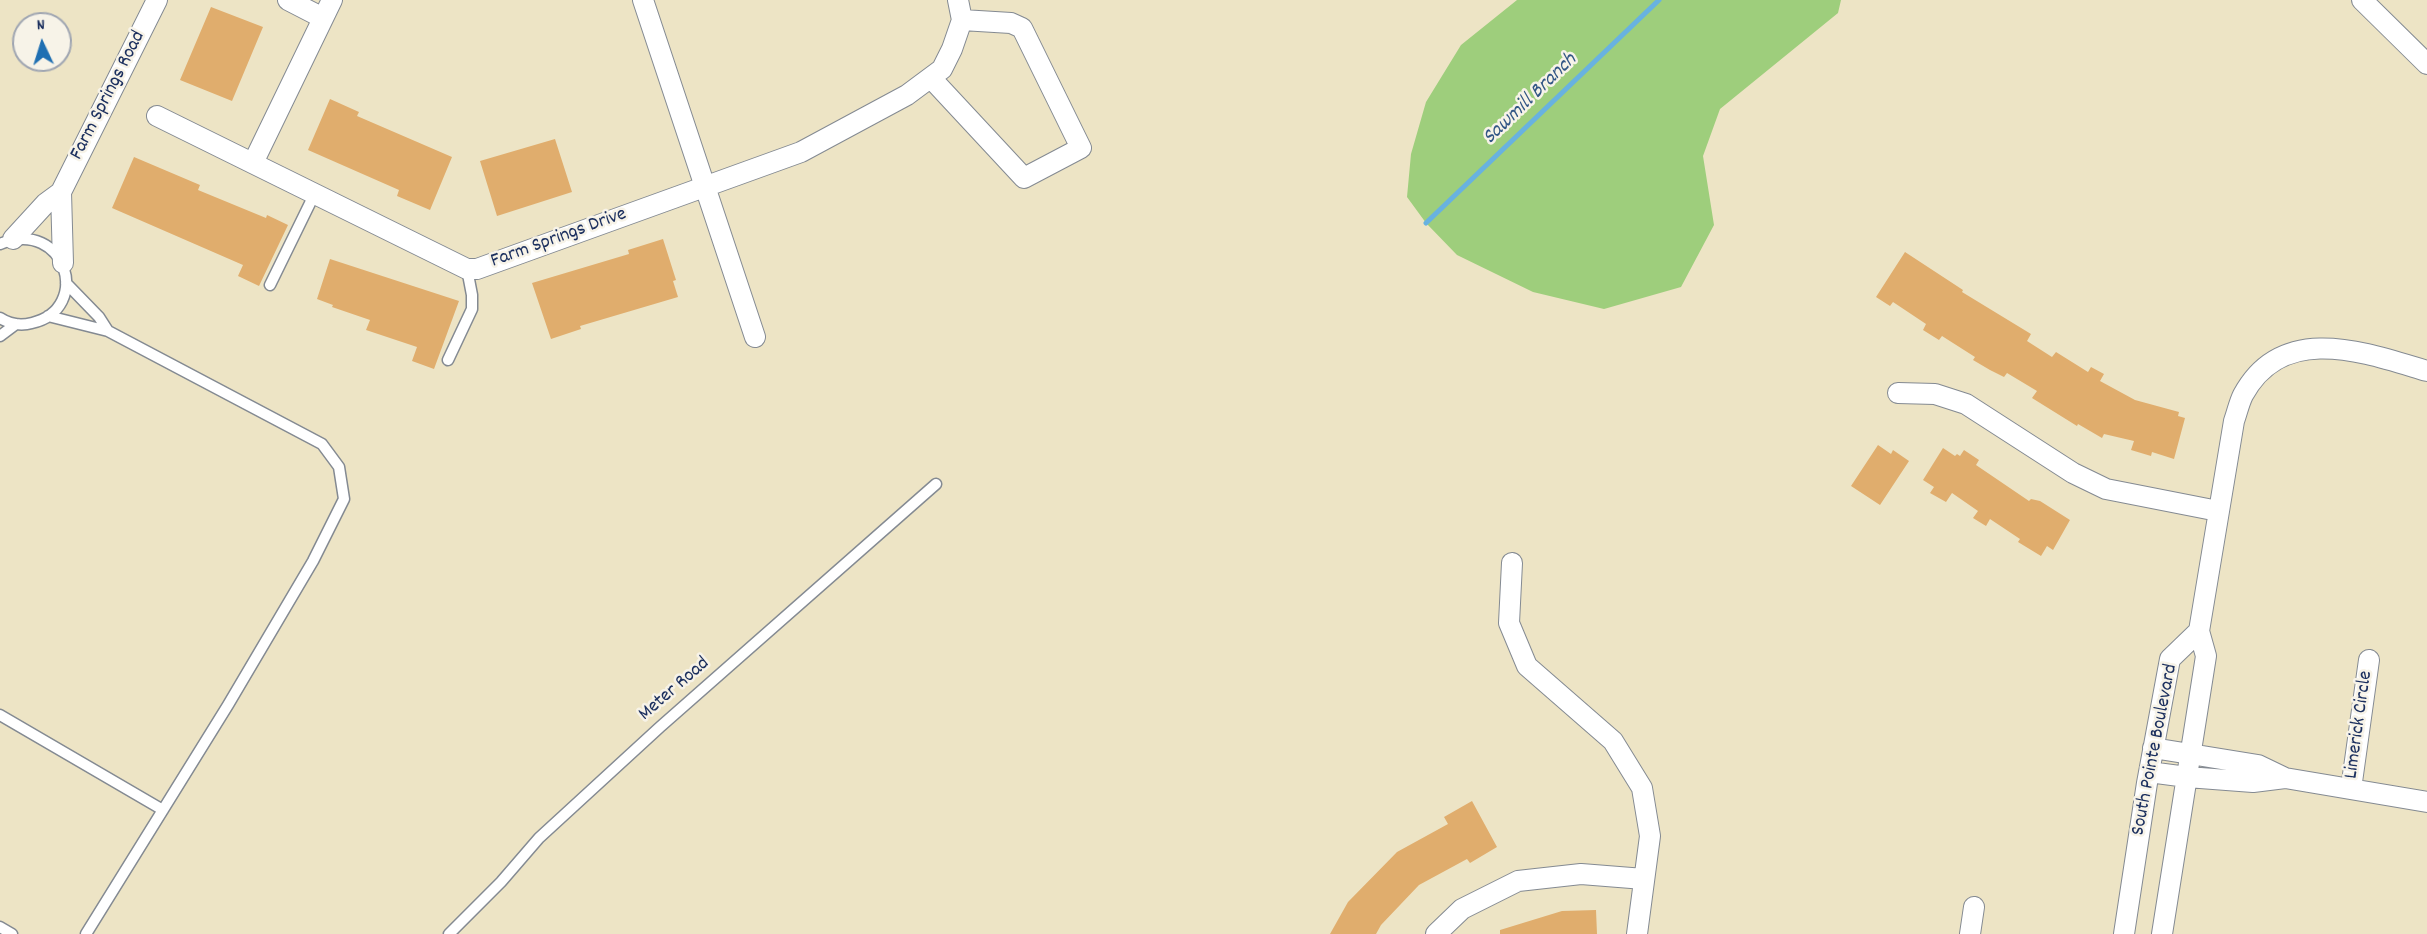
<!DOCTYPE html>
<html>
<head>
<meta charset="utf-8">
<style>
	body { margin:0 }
	#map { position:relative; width:2427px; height:934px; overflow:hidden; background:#ede4c5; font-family:Dekko,sans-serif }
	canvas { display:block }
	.north { position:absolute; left:12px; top:12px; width:60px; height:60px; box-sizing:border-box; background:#f7f3e8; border:2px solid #9fa5b1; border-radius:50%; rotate:356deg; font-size:16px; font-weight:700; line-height:24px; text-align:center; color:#1b2f5e }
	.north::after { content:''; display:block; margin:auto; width:21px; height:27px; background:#1f6fb2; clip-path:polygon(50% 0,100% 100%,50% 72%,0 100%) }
</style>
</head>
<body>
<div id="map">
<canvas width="2427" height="934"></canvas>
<div class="north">N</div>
</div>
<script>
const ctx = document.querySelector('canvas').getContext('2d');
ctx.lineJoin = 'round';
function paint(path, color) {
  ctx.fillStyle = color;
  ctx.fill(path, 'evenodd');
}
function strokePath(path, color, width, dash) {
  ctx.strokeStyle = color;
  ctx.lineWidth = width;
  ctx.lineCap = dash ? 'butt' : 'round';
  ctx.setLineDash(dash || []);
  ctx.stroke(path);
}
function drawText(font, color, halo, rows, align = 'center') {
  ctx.font = font + ' Dekko,sans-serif';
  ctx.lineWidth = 5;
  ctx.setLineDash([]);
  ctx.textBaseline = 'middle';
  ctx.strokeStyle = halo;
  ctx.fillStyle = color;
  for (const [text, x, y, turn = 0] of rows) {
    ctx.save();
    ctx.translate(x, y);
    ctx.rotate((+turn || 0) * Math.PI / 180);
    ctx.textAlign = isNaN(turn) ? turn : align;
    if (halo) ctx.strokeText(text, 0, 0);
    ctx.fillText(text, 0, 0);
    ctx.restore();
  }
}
const green = new Path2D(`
	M1517,0h324l-3,13 -118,96 -17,47 11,69 -33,62 -77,22 -71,-17 -76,-37 -31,-32 -19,-26 4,-43 15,-52 35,-57z`);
const stream = new Path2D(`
	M1426,223l233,-223`);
const building = new Path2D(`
	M211,7l52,20 -31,74 -52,-21z
	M330,99l29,13 -2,4 95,41 -22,53 -33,-14 2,-6 -91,-40z
	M555,139l17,53 -75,24 -17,-55z
	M134,157l66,28 -2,5 68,28 1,-3 21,10 -29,61 -21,-10 5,-11 -131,-57z
	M663,239l13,41 -3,1 5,16 -98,29 1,3 -30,10 -19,-56 97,-29 -1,-4z
	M1905,252l58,38 -1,2 69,42 -4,7 25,16 4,-5 32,20 3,-5 13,7 -4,7 35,19 44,12 -1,4 7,2 -11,41 -22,-7 -1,4 -20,-6 3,-9 -30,-7 -2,4 -24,-14 -1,2 -45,-28 5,-7 -30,-18 -3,4 -14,-7 -17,-10 2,-3 -33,-21 -3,4 -16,-10 3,-6 -33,-22 -3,4 -14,-9z
	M330,259l129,42 -25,68 -22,-8 5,-14 -51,-17 4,-10 -38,-13 1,-2 -16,-6z
	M1878,445l13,9 2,-4 16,11 -29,44 -29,-19z
	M1943,448l12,8 2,-2 3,2 4,-6 15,10 -3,5 53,36 2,-2 9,2 30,19 -17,30 -6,-4 -6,10 -23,-14 2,-3 -30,-20 -4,7 -13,-8 5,-7 -26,-18 -6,9 -16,-9 4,-6 -11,-7z
	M1472,801l25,46 -27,16 -3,-4 -48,26 -38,40 -5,9h-46l18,-32 49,-50 51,-28 -4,-7z
	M1596,910l1,24h-97v-4l62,-19z`);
const lane = new Path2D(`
	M0,244c66,-27 93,65 32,79 -11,3 -23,1 -32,-5
	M66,283l33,34 9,14
	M270,285l45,-92
	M48,316l60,15 214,113 17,23 5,32 -31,62 -85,144 -142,229
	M0,336l16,-12
	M448,360l24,-51v-14l-5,-26
	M0,715l163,95
	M0,927l12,7
	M449,934l52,-52 38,-44 121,-111 276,-243`);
const street = new Path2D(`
	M288,0l35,18
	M643,0l112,337
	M2362,0l65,64
	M931,78l93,100 57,-30 -59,-120 -11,-5 -49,-3
	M157,116l310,153h10l324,-117 106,-57 35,-26 10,-20 10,-29 -4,-20
	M253,163l79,-163
	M61,192l2,71
	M13,239l33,-36 15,-11 96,-192
	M1898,393l37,1 31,10 107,69 33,16 112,22
	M1512,563l-3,60 18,43 86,75 29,47 8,48 -13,98
	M2199,631l35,-210c3,-8 5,-18 9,-26 40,-74 123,-42 184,-24
	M2153,748l105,17 27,13
	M2149,772l38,5 66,5 32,-4 142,24
	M2351,789l18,-129
	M1436,934l26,-25 56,-28 63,-7 63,5
	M1970,934l4,-27
	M2124,934l23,-151 23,-124 29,-28 7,25 -44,278`);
const streetNames = [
	["Farm Springs Road",109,96,-63],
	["Farm Springs Drive",559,239,-20],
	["Meter Road",675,690,-41],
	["Limerick Circle",2360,725,-82],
	["South Pointe Boulevard",2156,750,-79]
];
const waterNames = [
	["Sawmill Branch",1531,100,-44]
];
paint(green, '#9ece7c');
strokePath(stream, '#68b2e0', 5);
paint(building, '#e0ad6d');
strokePath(lane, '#848a92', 13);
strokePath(street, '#848a92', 22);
strokePath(lane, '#fff', 10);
strokePath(street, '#fff', 20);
drawText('20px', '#1b2f5e', '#f7f3e8', streetNames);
drawText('italic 21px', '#325685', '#f7f3e8', waterNames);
</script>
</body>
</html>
